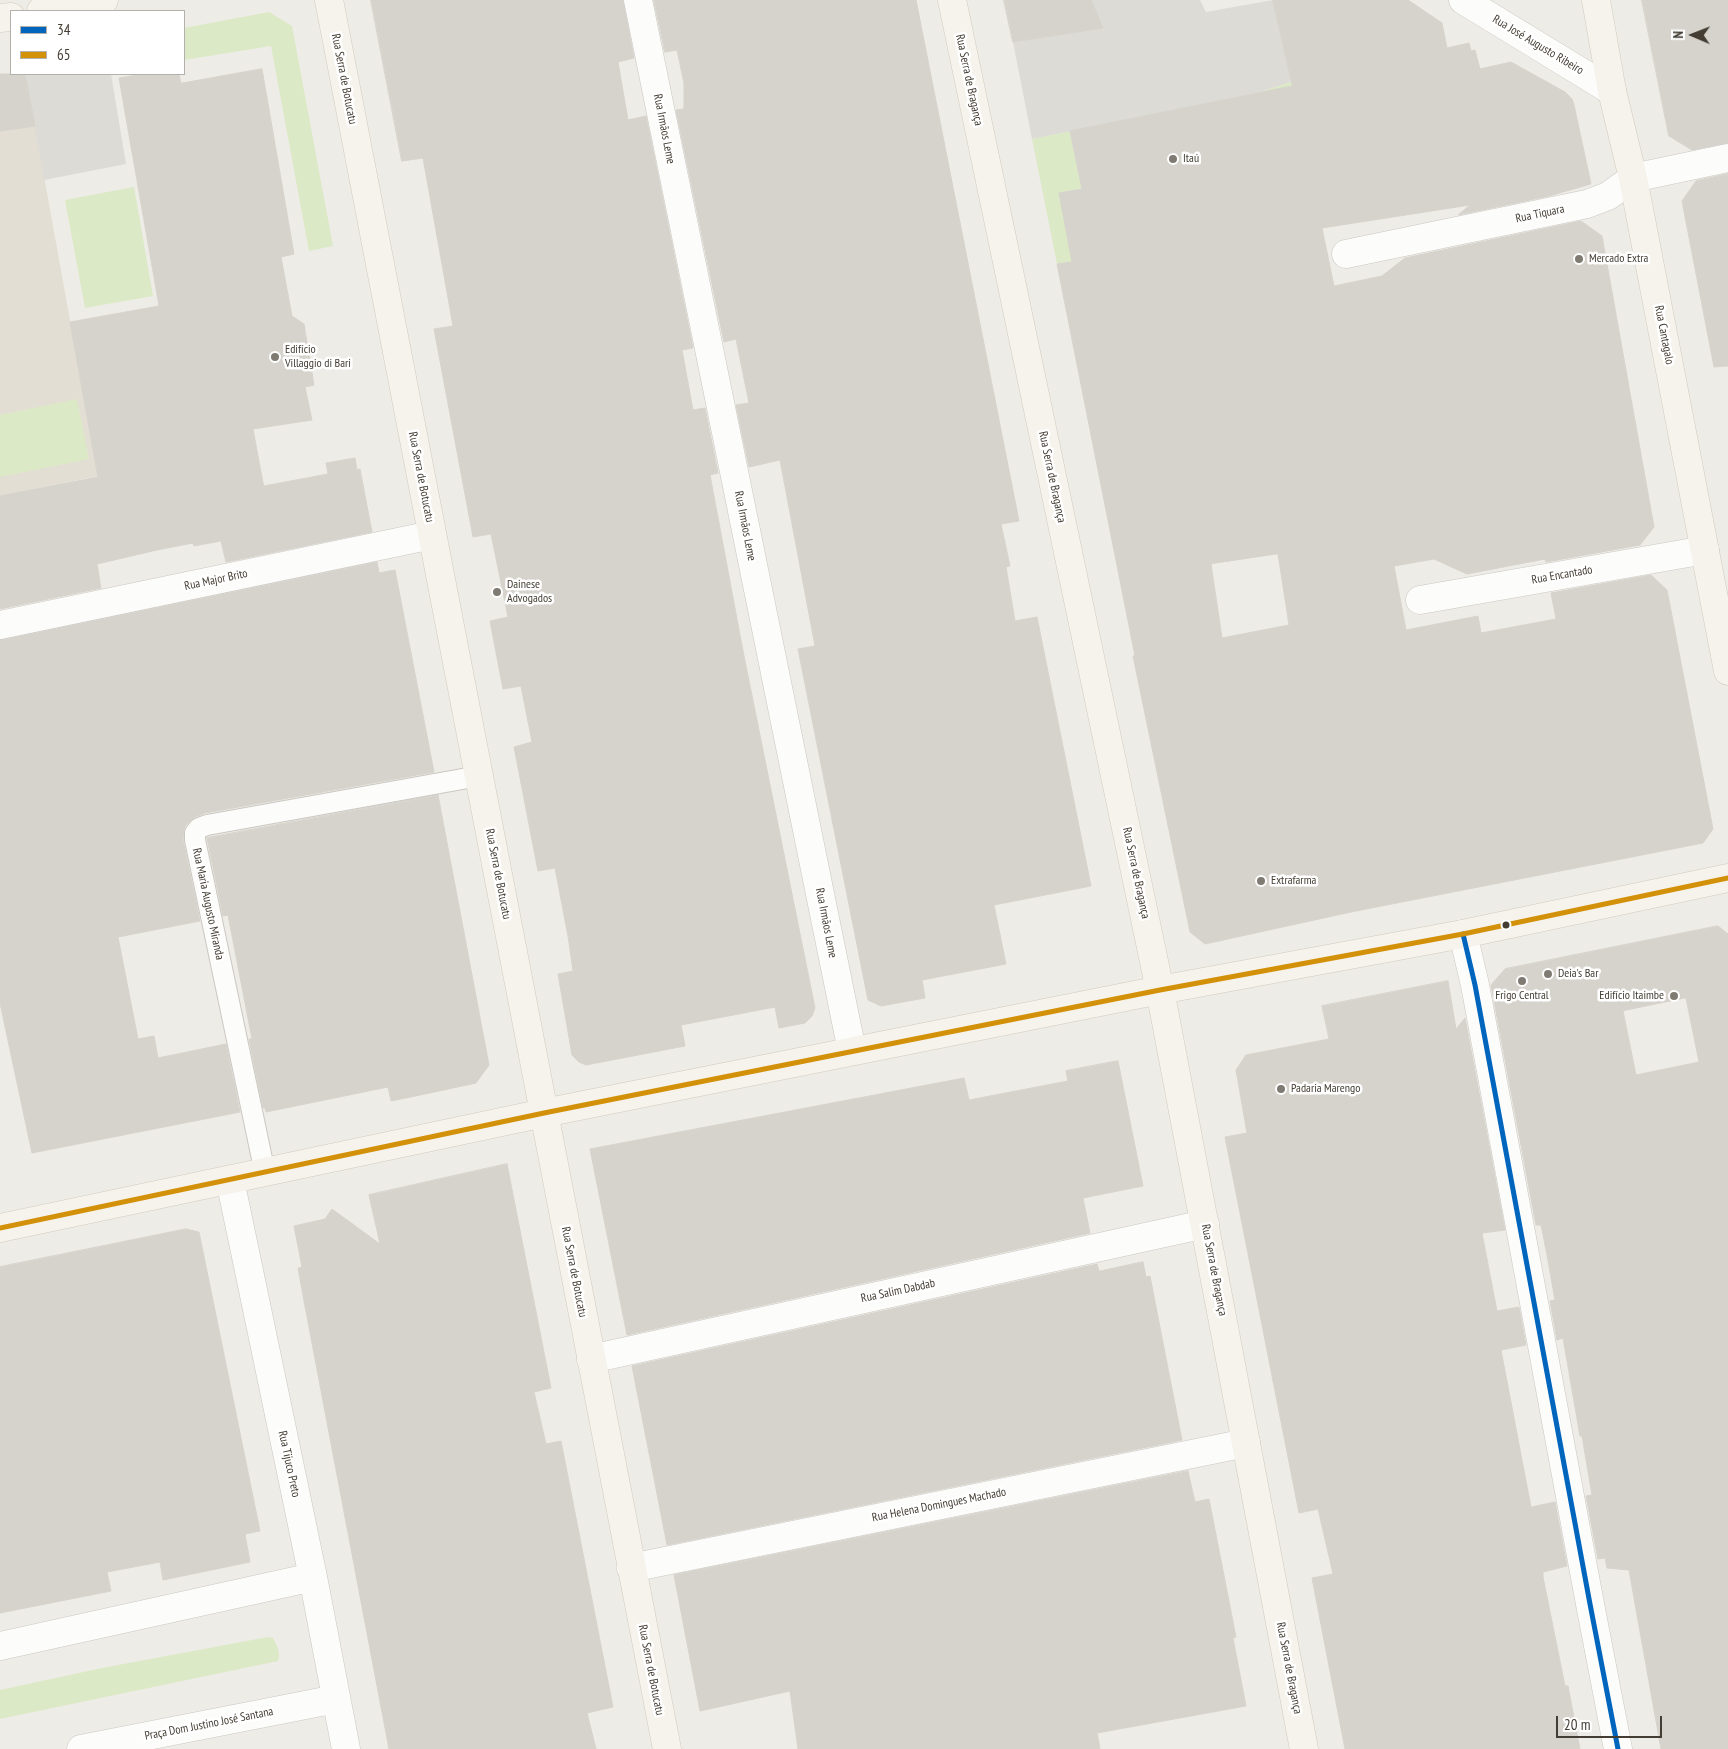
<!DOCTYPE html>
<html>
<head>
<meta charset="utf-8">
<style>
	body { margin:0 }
	#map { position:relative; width:1728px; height:1749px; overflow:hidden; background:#eeece6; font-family:"PT Sans Narrow",sans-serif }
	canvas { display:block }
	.legend { position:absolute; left:10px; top:10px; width:175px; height:65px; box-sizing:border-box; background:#fff; border:1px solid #b4b1ad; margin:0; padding:6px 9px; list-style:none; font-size:15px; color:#433d33 }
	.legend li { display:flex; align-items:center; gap:10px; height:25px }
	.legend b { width:25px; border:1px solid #b4b1ad }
	.north { position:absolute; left:1668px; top:10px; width:50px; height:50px; -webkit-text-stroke:4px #fff; paint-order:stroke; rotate:271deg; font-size:14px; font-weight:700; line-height:20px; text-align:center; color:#433d33 }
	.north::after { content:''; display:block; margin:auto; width:18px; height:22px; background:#433d33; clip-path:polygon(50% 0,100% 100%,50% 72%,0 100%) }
	.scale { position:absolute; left:1556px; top:1716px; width:106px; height:22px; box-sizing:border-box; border:2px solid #433d33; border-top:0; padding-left:6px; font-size:15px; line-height:18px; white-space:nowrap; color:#433d33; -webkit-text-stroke:4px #fff; paint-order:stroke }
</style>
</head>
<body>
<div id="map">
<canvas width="1728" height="1749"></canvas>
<ul class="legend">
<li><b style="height:6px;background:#0065bd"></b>34</li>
<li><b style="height:6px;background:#d3910a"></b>65</li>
</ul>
<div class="north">N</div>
<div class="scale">20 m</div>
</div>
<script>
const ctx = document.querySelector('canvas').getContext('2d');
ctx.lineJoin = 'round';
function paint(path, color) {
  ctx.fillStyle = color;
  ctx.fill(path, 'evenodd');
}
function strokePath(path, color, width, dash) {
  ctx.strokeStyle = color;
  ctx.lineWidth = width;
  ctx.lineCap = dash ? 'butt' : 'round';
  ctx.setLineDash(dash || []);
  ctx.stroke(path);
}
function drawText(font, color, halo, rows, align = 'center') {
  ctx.font = font + ' "PT Sans Narrow",sans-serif';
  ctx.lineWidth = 5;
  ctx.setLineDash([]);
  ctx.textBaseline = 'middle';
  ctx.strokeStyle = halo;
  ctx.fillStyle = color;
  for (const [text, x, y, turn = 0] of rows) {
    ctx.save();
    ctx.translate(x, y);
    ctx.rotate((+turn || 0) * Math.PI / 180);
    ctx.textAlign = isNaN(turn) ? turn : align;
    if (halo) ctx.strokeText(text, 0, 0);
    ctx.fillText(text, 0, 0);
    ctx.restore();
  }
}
const residential = new Path2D(`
	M35,126l63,350 -98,20v-365z`);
const green = new Path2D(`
	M269,12l23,14 41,220 -24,5 -38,-205 -87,14v-32z
	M1291,82l32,148 -266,34 -25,-125 38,-8 12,57 -22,5 219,9 -22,-109z
	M134,187l19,109 -68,12 -20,-108z
	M77,399l12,60 -89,18v-62z
	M268,1637l5,1c4,7 8,16 5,23l-278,58v-29l102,-22z`);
const parking = new Path2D(`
	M1091,0h109l6,12 67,-12 18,82 -34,11 -225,46 -19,-97 89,-14z
	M25,74h86l15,90 -82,16z`);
const building = new Path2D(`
	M371,0h252l11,58 -16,4 10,58 18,-4 47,232 -11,2 11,60 12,-2 13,65 -8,2 33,176 72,357 -3,8 -7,7 -26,5 -4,-21 -94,18 4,21 -99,19 -7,-3 -7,-7 -14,-81 15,-3 -5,-35 -13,-68 -17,3 -24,-124 18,-5 -11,-56 -18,3 -13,-68 18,-4 -17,-83 -18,3 -39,-208 19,-3 -30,-168 -21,3z
	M654,0h262l103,521 -18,3 9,42 -4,1 9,54 22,-4 54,269 -97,19 12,59 -84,16 3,18 -44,8 -13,-6 -70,-351 17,-3 -35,-186 -31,7 -13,-62 13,-2 -13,-64 -12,3 -48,-232 8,-1v-26l-7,-33 -12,2z
	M1004,0h87l12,28 -90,14z
	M1273,0h135l34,23 5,25 22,-5 2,8 4,-1 5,19 31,-7 54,30 7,7 2,6 17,79 -42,12 -91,19 12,-10 -148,23 12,58 48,-10 23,-18 176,-37 21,15 52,291 -14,18 -94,17 -1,-3 -78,15 -33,-15 -40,7 12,64 72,-14 3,17 75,-14 -5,-26 100,-18 16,15 46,239 -10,14 -352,69 -146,32 -15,-12 -57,-276h2l-78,-392 15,-2 -13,-69 23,-4 -12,-58 222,-45zM1278,554l11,71 -67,13 -11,-74z
	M1642,0h86v143l-36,7 -23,-14z
	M262,69l32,185 -13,3 11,59 12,8 10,61 -9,2 7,33 -59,9 10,54 1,3 64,-12 -2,-11 29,-5 2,12 3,-1 12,63 -146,30 -5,-21 -27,5 -1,-3 -36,7 -60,14 4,24 -101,21v-113l98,-19 -28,-155 89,-16 -40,-228 24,-4h36l2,9z
	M0,74h25l10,52 -35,5z
	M1728,174v192l-14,1 -32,-166 14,-20z
	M377,562l2,11 16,-3 39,202 -229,41 -10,4 -10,9 -2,14 17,81 -82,16 20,102 16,-3 4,22 68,-14 14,68 -208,41 -32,-150v-363z
	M438,795l51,270 -13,18 -51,11 -34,7 -3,-14 -122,25 -1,-4h-2l-14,-69h3l-24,-124 -5,1 -16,-78z
	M1718,926l10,8v815h-67l-32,-179 -22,-2 -2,-10 -7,1 -12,-63 6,-1 -10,-59h-2l-17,-98 -6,2 -7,-39 5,-1 -8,-45 -6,-30h-5l-45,-240 14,-16zM1686,998l13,64 -63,13 -13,-64z
	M1448,981l8,48 9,-11 40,212 -23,3 15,78 22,-4 7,38 -25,5 30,157 24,-5 12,64 -24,6v5l22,109h3l12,63h-235l-33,-171 21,-4 -15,-65 -19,4 -74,-376 22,-4 -11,-63 10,-15 83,-16 -7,-33z
	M1118,1061l25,125 -60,12 7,35 -463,102 -37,-186 374,-71 5,22 99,-19 -2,-10z
	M507,1164l44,224 -17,4 12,52 15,-3 52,266 -26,6 9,36h-207l-85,-448 -6,-33 4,-1 -8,-41 31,-7 7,-10 48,35 -11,-49z
	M186,1229l13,3 61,299 -15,3 5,28 -87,18 -3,-18 -53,10 4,19 -111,22v-346z
	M1143,1262l3,15 4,-1 32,164 -515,105 -35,-179 465,-102 2,7z
	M1188,1471l7,31 14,-3 27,138 -3,1 13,68 -149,27 3,16h-302l-8,-58 -90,20 -26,-136z`);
const lane = new Path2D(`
	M265,1173l-70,-333v-7l4,-5 8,-3 272,-49`);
const street = new Path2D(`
	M638,0l214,1051
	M1463,0l149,91
	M1346,254l241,-50 21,-8 25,-18 95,-20
	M1420,600l285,-50
	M0,625l432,-90
	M1463,934l12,51 115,619 28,145
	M230,1180l83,397 33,172
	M591,1359l614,-135
	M631,1568l615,-125
	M0,1646l313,-69
	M81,1749l255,-50`);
const secondary = new Path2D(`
	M329,0l338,1749
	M952,0l208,990 144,759
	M1596,0l16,91 21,87 95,493
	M41,11l63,-11
	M0,18l11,-1
	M0,1228l544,-115 616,-123 303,-56 265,-56`);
const bus1 = new Path2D(`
	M1463,934l12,51 115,619 28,145`);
const bus2 = new Path2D(`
	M0,1228l544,-115 616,-123 303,-56 265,-56`);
const markers = [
	[1173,159,5,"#7f7a72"],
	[1579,259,5,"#7f7a72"],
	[275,357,5,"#7f7a72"],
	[497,592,5,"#7f7a72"],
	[1261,881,5,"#7f7a72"],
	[1506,925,4.5,"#433d33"],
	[1548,974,5,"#7f7a72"],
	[1522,981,5,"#7f7a72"],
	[1674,996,5,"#7f7a72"],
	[1281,1089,5,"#7f7a72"]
];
const streetNames = [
	["Rua José Augusto Ribeiro",1538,45,31],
	["Rua Serra de Botucatu",344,79,79],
	["Rua Serra de Bragança",969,80,78],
	["Rua Irmãos Leme",664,129,79],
	["Rua Tiquara",1540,214,-12],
	["Rua Cantagalo",1664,335,79],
	["Rua Serra de Botucatu",421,477,79],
	["Rua Serra de Bragança",1052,477,78],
	["Rua Irmãos Leme",745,526,79],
	["Rua Encantado",1562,575,-10],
	["Rua Major Brito",216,580,-12],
	["Rua Serra de Bragança",1136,873,78],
	["Rua Serra de Botucatu",498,874,79],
	["Rua Maria Augusto Miranda",208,904,78],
	["Rua Irmãos Leme",826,923,79],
	["Rua Serra de Bragança",1214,1270,79],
	["Rua Serra de Botucatu",574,1272,79],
	["Rua Salim Dabdab",898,1291,-12],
	["Rua Tijuco Preto",289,1464,78],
	["Rua Helena Domingues Machado",939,1505,-11],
	["Rua Serra de Bragança",1289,1668,79],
	["Rua Serra de Botucatu",651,1670,79],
	["Praça Dom Justino José Santana",209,1724,-11]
];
const poiNames = [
	["Itaú",1183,159],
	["Mercado Extra",1589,259],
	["Edifício",285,350],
	["Villaggio di Bari",285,364],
	["Dainese",507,585],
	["Advogados",507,599],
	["Extrafarma",1271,881],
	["Deia's Bar",1558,974],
	["Frigo Central",1522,996,"center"],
	["Edifício Itaimbe",1664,996,"right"],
	["Padaria Marengo",1291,1089]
];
paint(residential, '#e3ded3');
paint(green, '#dce9c6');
paint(parking, '#dddbd6');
paint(building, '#d6d3cd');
strokePath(building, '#d6d3cc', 1);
strokePath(lane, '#cbc8c2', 22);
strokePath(street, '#cbc8c2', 29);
strokePath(secondary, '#cfcabe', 29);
strokePath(lane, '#fcfcfb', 20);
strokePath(street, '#fcfcfb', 28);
strokePath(secondary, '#f6f3ed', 28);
strokePath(bus1, '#0065bd', 5);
strokePath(bus2, '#d3910a', 5);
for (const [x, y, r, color] of markers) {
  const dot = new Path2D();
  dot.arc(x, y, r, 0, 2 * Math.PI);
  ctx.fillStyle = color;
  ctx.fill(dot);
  strokePath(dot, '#fff', 2);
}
drawText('12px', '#433d33', '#fff', streetNames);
drawText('12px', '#433d33', '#fff', poiNames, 'left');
</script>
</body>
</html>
